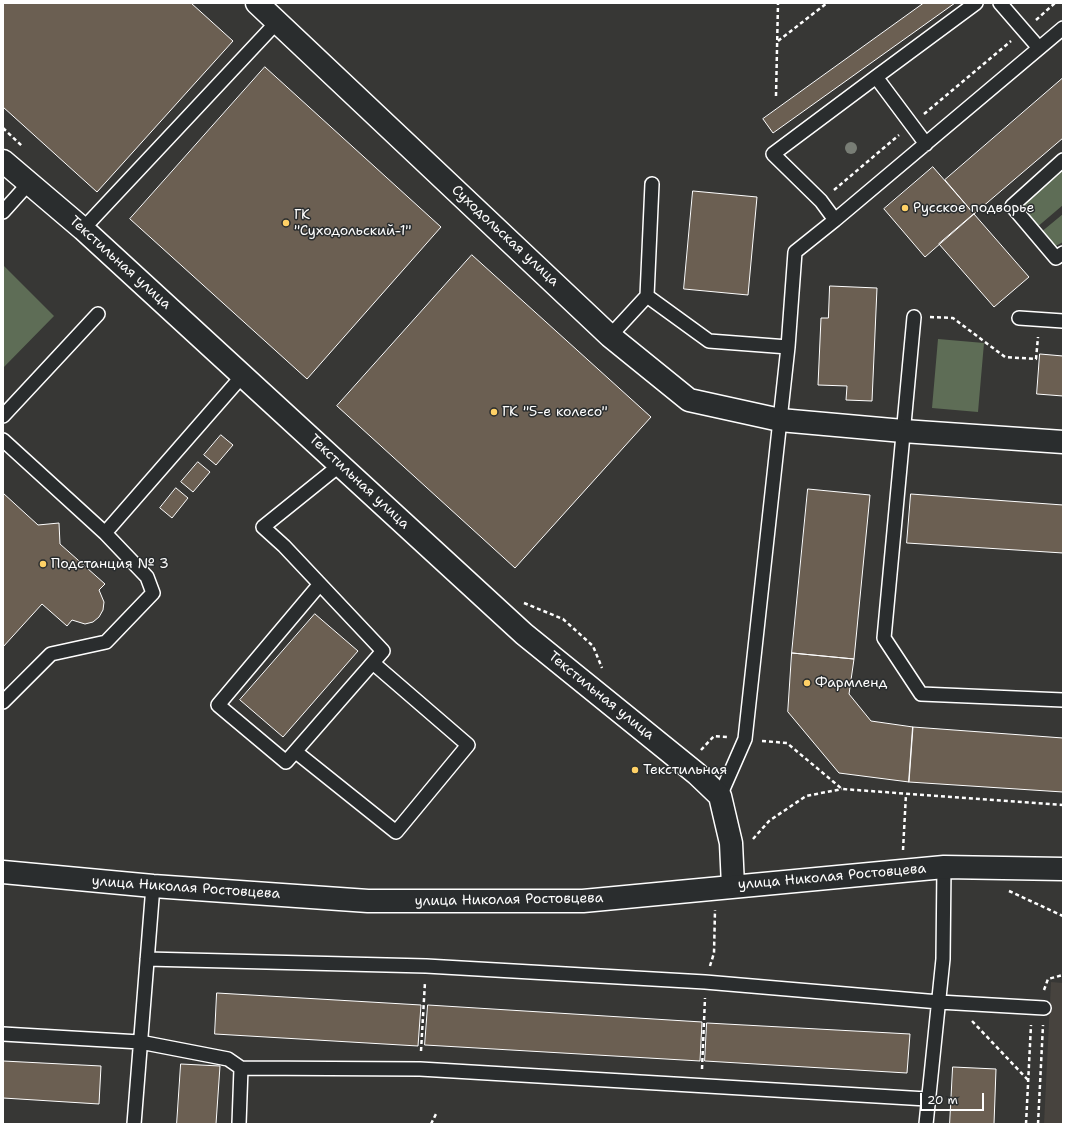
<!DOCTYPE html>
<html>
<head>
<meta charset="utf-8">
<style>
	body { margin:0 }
	#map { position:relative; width:1066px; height:1127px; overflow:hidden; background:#373735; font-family:"Shantell Sans",sans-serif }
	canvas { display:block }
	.frame { position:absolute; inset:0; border:4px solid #fff; pointer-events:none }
	.scale { position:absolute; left:920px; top:1093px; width:64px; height:18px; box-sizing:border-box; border:2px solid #fff; border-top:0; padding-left:5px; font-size:12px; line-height:14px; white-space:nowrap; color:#fff; -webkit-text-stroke:3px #2a2d2e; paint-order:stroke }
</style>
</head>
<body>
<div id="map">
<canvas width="1066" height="1127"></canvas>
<div class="frame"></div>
<div class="scale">20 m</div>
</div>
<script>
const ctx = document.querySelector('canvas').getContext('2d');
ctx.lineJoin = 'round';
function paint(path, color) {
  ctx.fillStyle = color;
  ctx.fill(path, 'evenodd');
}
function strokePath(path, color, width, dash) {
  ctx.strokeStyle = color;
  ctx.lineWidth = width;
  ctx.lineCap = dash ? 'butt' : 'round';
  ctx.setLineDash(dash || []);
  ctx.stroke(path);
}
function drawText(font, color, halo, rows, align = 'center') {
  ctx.font = font + ' "Shantell Sans",sans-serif';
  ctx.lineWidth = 3;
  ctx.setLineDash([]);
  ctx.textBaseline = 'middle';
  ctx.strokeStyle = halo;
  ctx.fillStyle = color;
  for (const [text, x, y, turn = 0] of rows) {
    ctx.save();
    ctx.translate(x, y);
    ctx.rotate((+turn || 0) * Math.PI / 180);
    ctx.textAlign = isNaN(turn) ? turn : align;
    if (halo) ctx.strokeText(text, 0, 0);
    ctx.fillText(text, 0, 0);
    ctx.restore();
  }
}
const built = new Path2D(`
	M1051,982l12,1v141h-19z`);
const green = new Path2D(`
	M1063,167v38l-27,23 -18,-21z
	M1063,214v28l-11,6 -12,-15z
	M3,265l51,51 -51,52z
	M938,339l46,4 -6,69 -46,-4z`);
const building = new Path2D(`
	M3,3h188l42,38 -136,151 -94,-85z
	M924,3h31l-182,130 -10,-14z
	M265,67l176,160 -134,152 -177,-160z
	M1063,78v60l-89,76 -29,-34z
	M933,167l41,47 -49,43 -41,-48z
	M693,191l64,6 -9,98 -64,-6z
	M974,214l55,63 -35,30 -55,-63z
	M472,255l179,162 -136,151 -178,-162z
	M830,286l47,2 -5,113 -26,-1 1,-14 -29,-1 3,-67h7z
	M1040,354l23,2v40l-26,-2z
	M221,435l12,10 -17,20 -12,-10z
	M198,462l12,10 -17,20 -12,-10z
	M176,488l12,10 -16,20 -12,-10z
	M808,489l62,6 -16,164 -62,-6z
	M3,493l35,32 21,-2 1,21 45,40 -6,6 5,12 -1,8 -4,7 -6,5 -8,2 -13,-4 -5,6 -25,-22 -39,43z
	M911,494l152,11v48l-156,-10z
	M315,614l43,37 -75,86 -43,-37z
	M792,653l62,6 -5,35 22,27 42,6 -4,55 -70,-9 -51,-61z
	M913,727l150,11v54l-154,-10z
	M217,993l204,12 -3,41 -203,-12z
	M428,1005l274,17 -2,39 -275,-16z
	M707,1023l203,11 -3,39 -202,-12z
	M3,1061l98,5 -2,38 -96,-6z
	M181,1064l39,2 -4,58h-39z
	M953,1067l43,2 -2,55h-44z`);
const path = new Path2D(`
	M1036,20l19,-17
	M778,41l49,-38
	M776,96l2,-93
	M924,114l87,-73
	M3,128l20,19
	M834,190l65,-55
	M930,317l23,1 52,39 31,2 2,-22
	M524,603l39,16 30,27 9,22
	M762,741l25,2 55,46 221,16
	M701,750l13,-14 14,1
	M753,839l16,-18 37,-25 36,-7
	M903,850l3,-56
	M1009,891l54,25
	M710,966l4,-13 1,-43
	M1044,990l4,-11 15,-4
	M972,1021l56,59
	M421,1051l4,-69
	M702,1069l3,-71
	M431,1124l5,-10
	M1026,1124l5,-99
	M1038,1124l5,-99`);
const lane = new Path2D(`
	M1000,3l39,45
	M926,144l-50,-67 100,-74
	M1063,160l-51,46 44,52 7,-5
	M3,212l26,-29
	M835,220l-14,-19 -48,-47 103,-77
	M83,229l194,-207
	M647,296l62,45 79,6
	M914,317l-30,321 37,56 142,6
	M1019,318l44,3
	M610,336l37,-40 5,-112
	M3,416l95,-102
	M3,440l102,93 42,44 6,16 -47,49 -55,12 -48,48
	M105,533l138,-158
	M320,584l-102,121 68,57 97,-111 -99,-105 -21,-19 77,-62
	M296,752l100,80 72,-87 -95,-82
	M720,796l25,-57 43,-392 7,-95 40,-32 228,-192
	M147,959l279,7 279,16 234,20 105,6
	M3,1034l137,8 88,17 13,9
	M134,1124l19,-238
	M239,1124l2,-56 179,1 507,30
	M926,1124l17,-165 1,-92`);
const street = new Path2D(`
	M257,3l353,333 79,64 91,20 123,11 160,11
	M3,161l80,68 441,405 173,140 23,22 11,47 2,43`);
const secondary = new Path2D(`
	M3,872l150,14 215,15h215l361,-34 119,2`);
const trees = [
	[851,148]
];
const markers = [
	[905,208,4,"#ffd166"],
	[286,223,4,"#ffd166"],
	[494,412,4,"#ffd166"],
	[43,564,4,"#ffd166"],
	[807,683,4,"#ffd166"],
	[635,770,4,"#ffd166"]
];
const poiNames = [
	["Русское подворье",913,208],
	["ГК",294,215],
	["\"Суходольский-1\"",294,231],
	["ГК \"5-е колесо\"",502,412],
	["Подстанция № 3",51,564],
	["Фармленд",815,683],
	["Текстильная",643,770]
];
const streetNames = [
	["Суходольская улица",505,236,43],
	["Текстильная улица",120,263,42],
	["Текстильная улица",359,482,43],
	["Текстильная улица",601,696,39],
	["улица Николая Ростовцева",832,877,-5],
	["улица Николая Ростовцева",186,888,4],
	["улица Николая Ростовцева",509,900,-1]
];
paint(built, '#47433e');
paint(green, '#5e6d56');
paint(building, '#6b5f52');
strokePath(building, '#fff', 1);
strokePath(lane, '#fff', 16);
strokePath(street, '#fff', 25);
strokePath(secondary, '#fff', 25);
strokePath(path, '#fff', 2.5, [4, 3]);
strokePath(lane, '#2a2d2e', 13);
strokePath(street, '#2a2d2e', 22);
strokePath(secondary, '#2a2d2e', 22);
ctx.fillStyle = '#787d75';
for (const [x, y] of trees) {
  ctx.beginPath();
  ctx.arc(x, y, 6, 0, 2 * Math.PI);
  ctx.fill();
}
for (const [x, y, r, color] of markers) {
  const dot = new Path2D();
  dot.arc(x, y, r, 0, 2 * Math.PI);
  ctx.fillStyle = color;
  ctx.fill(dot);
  strokePath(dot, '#2a2d2e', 1.5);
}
drawText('14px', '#fff', '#2a2d2e', poiNames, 'left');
drawText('14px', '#fff', '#2a2d2e', streetNames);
</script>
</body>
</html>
